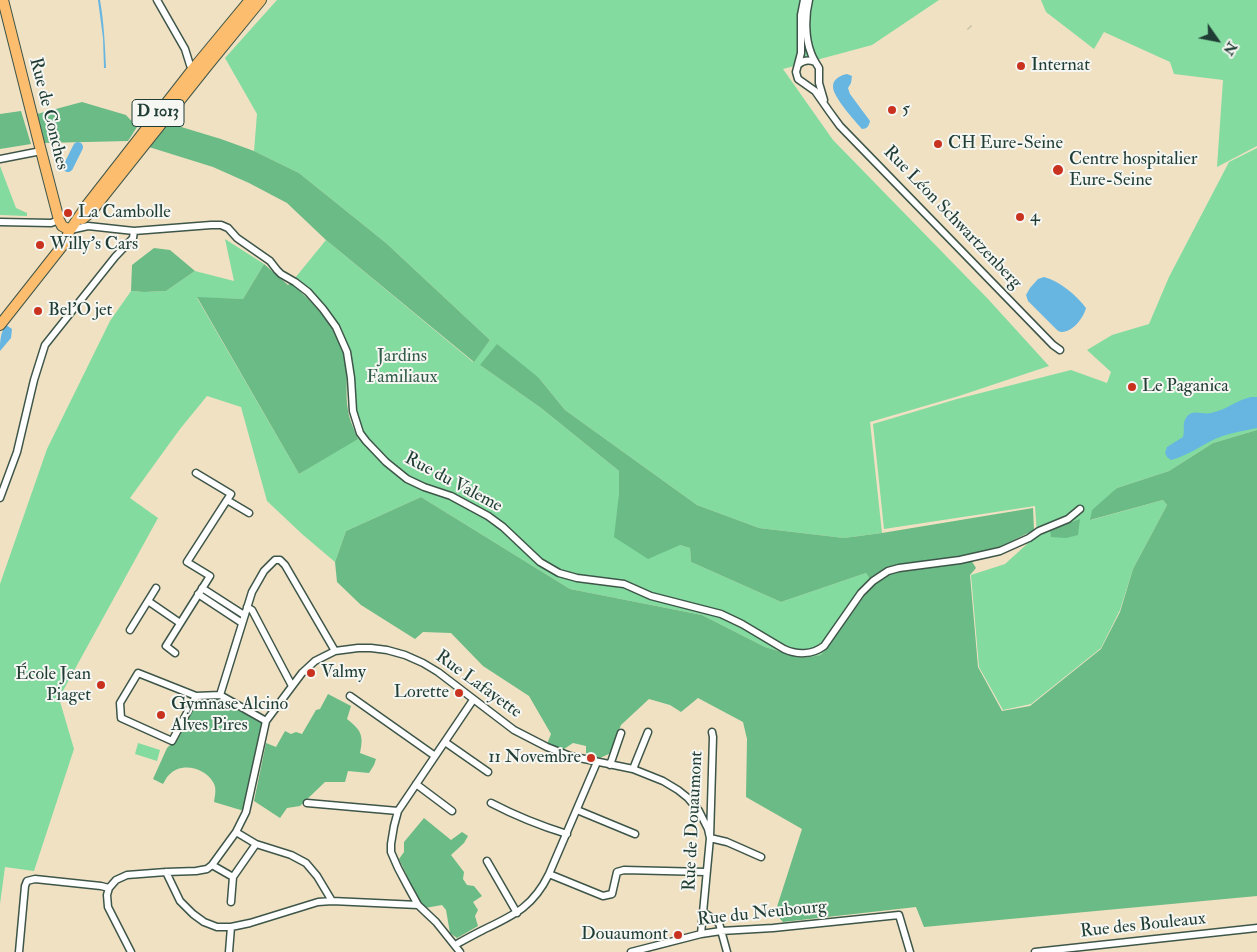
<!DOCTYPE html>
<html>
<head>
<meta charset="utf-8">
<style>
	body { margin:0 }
	#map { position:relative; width:1257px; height:952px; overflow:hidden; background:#f0e1c3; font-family:"IM FELL Double Pica",serif }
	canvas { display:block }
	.north { position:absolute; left:1192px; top:15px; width:50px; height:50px; -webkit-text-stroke:4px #f6f6f2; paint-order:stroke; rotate:123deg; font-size:14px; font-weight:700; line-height:20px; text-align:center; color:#1f3d34 }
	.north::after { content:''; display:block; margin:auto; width:18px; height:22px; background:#1f3d34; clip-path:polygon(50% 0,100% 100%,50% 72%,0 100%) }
</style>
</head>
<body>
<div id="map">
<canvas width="1257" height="952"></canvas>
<div class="north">N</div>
</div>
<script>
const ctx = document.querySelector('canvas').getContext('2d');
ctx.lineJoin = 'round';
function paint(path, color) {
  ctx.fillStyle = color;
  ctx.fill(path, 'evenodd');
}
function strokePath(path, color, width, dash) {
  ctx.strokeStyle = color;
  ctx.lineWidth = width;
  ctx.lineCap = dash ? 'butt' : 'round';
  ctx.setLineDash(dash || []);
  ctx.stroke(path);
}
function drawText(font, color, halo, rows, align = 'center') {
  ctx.font = font + ' "IM FELL Double Pica",serif';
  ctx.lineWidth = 4;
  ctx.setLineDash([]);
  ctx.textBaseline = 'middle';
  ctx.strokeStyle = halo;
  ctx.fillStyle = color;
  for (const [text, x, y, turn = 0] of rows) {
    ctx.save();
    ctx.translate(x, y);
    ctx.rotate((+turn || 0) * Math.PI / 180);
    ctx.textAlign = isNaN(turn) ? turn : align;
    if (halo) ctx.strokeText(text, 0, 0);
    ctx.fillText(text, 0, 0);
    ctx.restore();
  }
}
const green = new Path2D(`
	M277,0h662l-67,45 -89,24 50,71 155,159 61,67 -90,30 -89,26 12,111 -38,5 -85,-10 -62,-23 -132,-95 -26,-32 -59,-13 61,43 78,63v23l61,51 10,3 1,14 90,40 85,-29 7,11 -52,71 -19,3 -37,-11 -63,-32 -132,-26 -149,-92 -75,34 -11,31 -33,-28 -35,-33 -26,-94 -34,-11 -27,33 -50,69 28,20 -99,180 15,51 -40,122 -29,-4 -5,37v-320l47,-135 63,-128 21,-30 13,1 22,-1 29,-20 39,10 -9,-42 39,25 -21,35 -46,-1 102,176 65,-40 -7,-22 -8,-65 -16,-30 -19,-22 -19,-17 31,-38 147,122 17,-22 -104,-97 -87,-70 -45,-22 3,-37 -32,-56z
	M1041,0h216v146l-40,21 6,-87 -49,-6 -4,-12 -66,-30 -10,17 -48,-37z
	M1257,148v282l-44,13 -44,28 -52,17 -26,32 72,-20 4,5 -34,64 -13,41 -19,38 -70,56 -28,6 -24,-43 -8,-92 34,-11 32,-29 -2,-29 -151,23 -11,-105 84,-25 114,-29 36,13 4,-11 -24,-22 25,-15 37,-11 20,-47 60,-115z
	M0,166l16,42 11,5v3l-27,-1z
	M138,743l22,7 -3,11 -22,-7z`);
const forest = new Path2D(`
	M82,102l44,13 11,12 -9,14 -85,2 -6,-29z
	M21,111l10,33 -31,5v-35z
	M168,123l53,16 33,12 45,22 87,70 104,97 -16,22 -148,-122 -39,-37 -38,-20 -36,-16 -64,-20z
	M154,248l16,2 25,21 -29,20 -22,1 -13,-1 1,-26z
	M264,264l24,21 3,-2c23,20 51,49 55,81 2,15 -1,30 2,46 1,9 6,19 10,29l-59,35 -102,-177 46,2z
	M497,344l42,34 26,32 132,95 62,23 85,10 38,-5 151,-25 1,22 -34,17 -32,8 8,13 -6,7 8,92 24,44 28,-5 71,-57 19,-37 13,-43 34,-64 -4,-5 -73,20 2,-10 25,-22 52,-17 44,-28 44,-13v466l-333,31 -8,-20 -133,15 -8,-9 27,-84 -56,-32 1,-58 -4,-17 -45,-24 -17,14 -11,-7 -21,-6 -28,26 -10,28 -11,5 -14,-5v-7l-13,-3 -9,6 -17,-5 4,-10 -22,-38 -46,-30 -32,-33 -28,-1 -8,7 -54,-34 -24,-23 -2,-20 11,-31 75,-34 149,92 132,26 63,32 37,11 19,-3 52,-71 -7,-11 -85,29 -90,-40 -1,-14 -10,-3 -32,14 -34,-22 5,-43v-23l-78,-63 -61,-43z
	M1080,519l-2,16 -12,3 -15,-1 -1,-7z
	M328,694l23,12 -4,13c14,11 17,16 13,34l16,6 -2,6 -5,8 -21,-2 -3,11h-20l-25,24 -13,2 -7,10 -26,-17 12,-58 10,4 9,-16 6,3 5,-2 6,2 14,-24 4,-1z
	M218,697l40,22 3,4v7l-17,81 -30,-9c1,-7 3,-14 -1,-20 -8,-14 -31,-20 -43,-8 -3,2 -5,7 -7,10l-10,-5 14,-31 13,-13 16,-32z
	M424,818l27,22 11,-8 6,4 -4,7 -13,12 13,17 -1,7 4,6 7,1 8,10 -9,6 5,8 -3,6 3,10 -21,12 -7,-5 -4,-23 -4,-5 -17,3 -8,-11 -18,-38 5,-7v-10z`);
const water = new Path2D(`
	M98,0h2c4,23 5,45 6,68h-2l-1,-30z
	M847,74l5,2 -1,7 -3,5 2,6 20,27c-1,5 -3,8 -8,8 -7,-8 -30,-33 -29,-43 0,-7 8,-11 14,-12z
	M1044,277c16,4 32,18 42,31 -2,9 -13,24 -24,24 -3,0 -5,-2 -7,-4l-27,-27 -2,-6 4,-7 8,-9z
	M6,325l6,4 -1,9 -11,13c0,-9 0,-18 6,-26z
	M1251,397h6v31c-14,3 -29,5 -42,11 -15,7 -28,17 -44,21l-4,-3 -2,-4 2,-6 16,-10c2,-6 -1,-14 3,-19 6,-10 16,-3 25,-5 15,-3 26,-13 40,-16z`);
const river = new Path2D(`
	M68,167l10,-20`);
const streetTunnel = new Path2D(`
	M969,27l1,1`);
const street = new Path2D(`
	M157,0l28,49 5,16 5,6
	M804,0l-3,15v38l-5,19 2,7 17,12 14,20 11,15 213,219 7,5
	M809,0c-4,16 -4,38 2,53 2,6 5,10 8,15v15l5,17
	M798,65c5,-5 10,-6 17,-3
	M0,159l41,-8
	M0,222l51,1 8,-3
	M70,230l18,-4 46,5 77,-6h10l7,3 9,10 33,23 7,9 4,4 14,8 13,10 15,17 13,18 11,25 4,26 2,33 7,22 6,8 20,21 21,17 17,8 27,9 37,20 15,11 37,35 19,11 18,5 47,6 27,12 70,18 21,10 42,25c13,6 28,6 40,-3l37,-53 12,-12 15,-10 11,-3 61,-8 40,-9 29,-13 10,-7 29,-12 12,-10
	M196,473l35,21 -4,6
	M0,498l17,-46 17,-72 11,-35 70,-88 18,-19 1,-7
	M202,588l42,27
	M198,594l44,29
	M148,601l32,22
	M247,607l5,3 40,76
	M130,630l26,-42
	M175,653l-9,-7 44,-70 -23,-14 40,-62 22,13
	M196,696l-24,45 -51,-23 -1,-15 18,-30 58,23 24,-1
	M350,696l85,60
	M266,721l-46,-26 32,-103 12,-21 11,-11h5l5,5 50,86
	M445,742l43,30
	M610,765l11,-32
	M633,769l15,-37
	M416,784l36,27
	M307,803l91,8
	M491,803c25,13 50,23 76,31
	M577,810l58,24
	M236,832l20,12 35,11 15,8 11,13 15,25
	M710,838l17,4 34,15
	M487,861l30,52
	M212,865l21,12
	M166,872l14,29 13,13 11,8 13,5h14l19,-4 68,-21 14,-1 86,4
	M549,874l54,22 9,-2 5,-22 7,-2 82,2
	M231,902l2,-25 23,-33
	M703,912l16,11 8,29
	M701,934l9,-96 3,-101 -1,-5
	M455,945c9,-5 18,-10 28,-15 31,-15 50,-23 66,-56l48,-112
	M19,952l6,-66 2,-5 8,-2 66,7 8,2
	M131,952l-23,-45 -1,-12 2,-7 7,-8 11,-5 39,-3 30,-1 11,-2 5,-4 24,-33 10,-20 20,-91 36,-48 13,-12 20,-10 23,-3h13l16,2 18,5 18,8 15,9 76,58 33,17 23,9 63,13 30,12 15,9 10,8 11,13 9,18 2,9
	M229,952l2,-25
	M460,952l-24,-30 -18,-17 -11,-20 -9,-17 -7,-16v-8l3,-18 4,-15 75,-111
	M631,952l70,-18 20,-3 52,-3 126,-13 11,37
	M1035,952l222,-24`);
const primary = new Path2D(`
	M3,0l37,147 19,73 3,6 8,4
	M82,219l9,-7 117,-147 53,-65
	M0,325l63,-80 7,-15 17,-25 106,-136 57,-69`);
const markers = [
	[1021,66,5,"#c8321e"],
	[892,110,5,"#c8321e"],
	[938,144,5,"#c8321e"],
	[1058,170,6,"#c8321e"],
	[68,213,5,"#c8321e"],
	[1020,217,5,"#c8321e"],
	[40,245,5,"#c8321e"],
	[38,311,5,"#c8321e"],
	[1132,387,5,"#c8321e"],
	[311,673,5,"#c8321e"],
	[101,685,5,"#c8321e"],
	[459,693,5,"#c8321e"],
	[161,715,5,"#c8321e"],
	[591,758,5,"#c8321e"],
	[678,935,5,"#c8321e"]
];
const shields = [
	[158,113,52]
];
const shieldNames = [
	["D 1013",158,113]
];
const poiNames = [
	["Internat",1031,66],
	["5",902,110],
	["CH Eure-Seine",948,144],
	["Centre hospitalier",1069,160],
	["Eure-Seine",1069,181],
	["La Cambolle",78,213],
	["4",1030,217],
	["Willy's Cars",50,245],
	["Bel'O jet",48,311],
	["Le Paganica",1142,387],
	["Valmy",321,673],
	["École Jean",91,675,"right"],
	["Piaget",91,696,"right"],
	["Lorette",449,693,"right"],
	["Gymnase Alcino",171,705],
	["Alves Pires",171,726],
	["11 Novembre",581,758,"right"],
	["Douaumont",668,935,"right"]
];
const streetNames = [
	["Rue de Conches",48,114,76],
	["Rue Léon Schwartzenberg",952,218,46],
	["Rue du Valeme",453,483,28],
	["Rue Lafayette",478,685,36],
	["Rue de Douaumont",694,821,-87],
	["Rue du Neubourg",762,914,-6],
	["Rue des Bouleaux",1143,926,-6]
];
const parkNames = [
	["Jardins",402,357],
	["Familiaux",402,378]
];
paint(green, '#83dba0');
paint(forest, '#6abb86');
paint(water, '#67b6e1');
strokePath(river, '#67b6e1', 10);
strokePath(streetTunnel, '#c6c0a6', 6, [6, 3]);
strokePath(street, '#3e5649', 9);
strokePath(primary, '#3e5649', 12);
strokePath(street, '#fff', 6);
strokePath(primary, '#fcbd6f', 10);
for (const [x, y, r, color] of markers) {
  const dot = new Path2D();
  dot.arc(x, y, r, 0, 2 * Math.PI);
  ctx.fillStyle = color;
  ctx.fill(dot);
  strokePath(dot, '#f6f6f2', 2);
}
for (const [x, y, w] of shields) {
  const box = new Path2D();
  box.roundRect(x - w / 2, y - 13.5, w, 27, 4);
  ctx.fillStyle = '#f6f6f2';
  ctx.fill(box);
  strokePath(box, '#1f3d34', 1);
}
drawText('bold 16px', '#1f3d34', null, shieldNames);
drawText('18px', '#1f3d34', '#f6f6f2', poiNames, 'left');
drawText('18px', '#1f3d34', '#f6f6f2', streetNames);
drawText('18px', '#335d4a', '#f6f6f2', parkNames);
</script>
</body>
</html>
